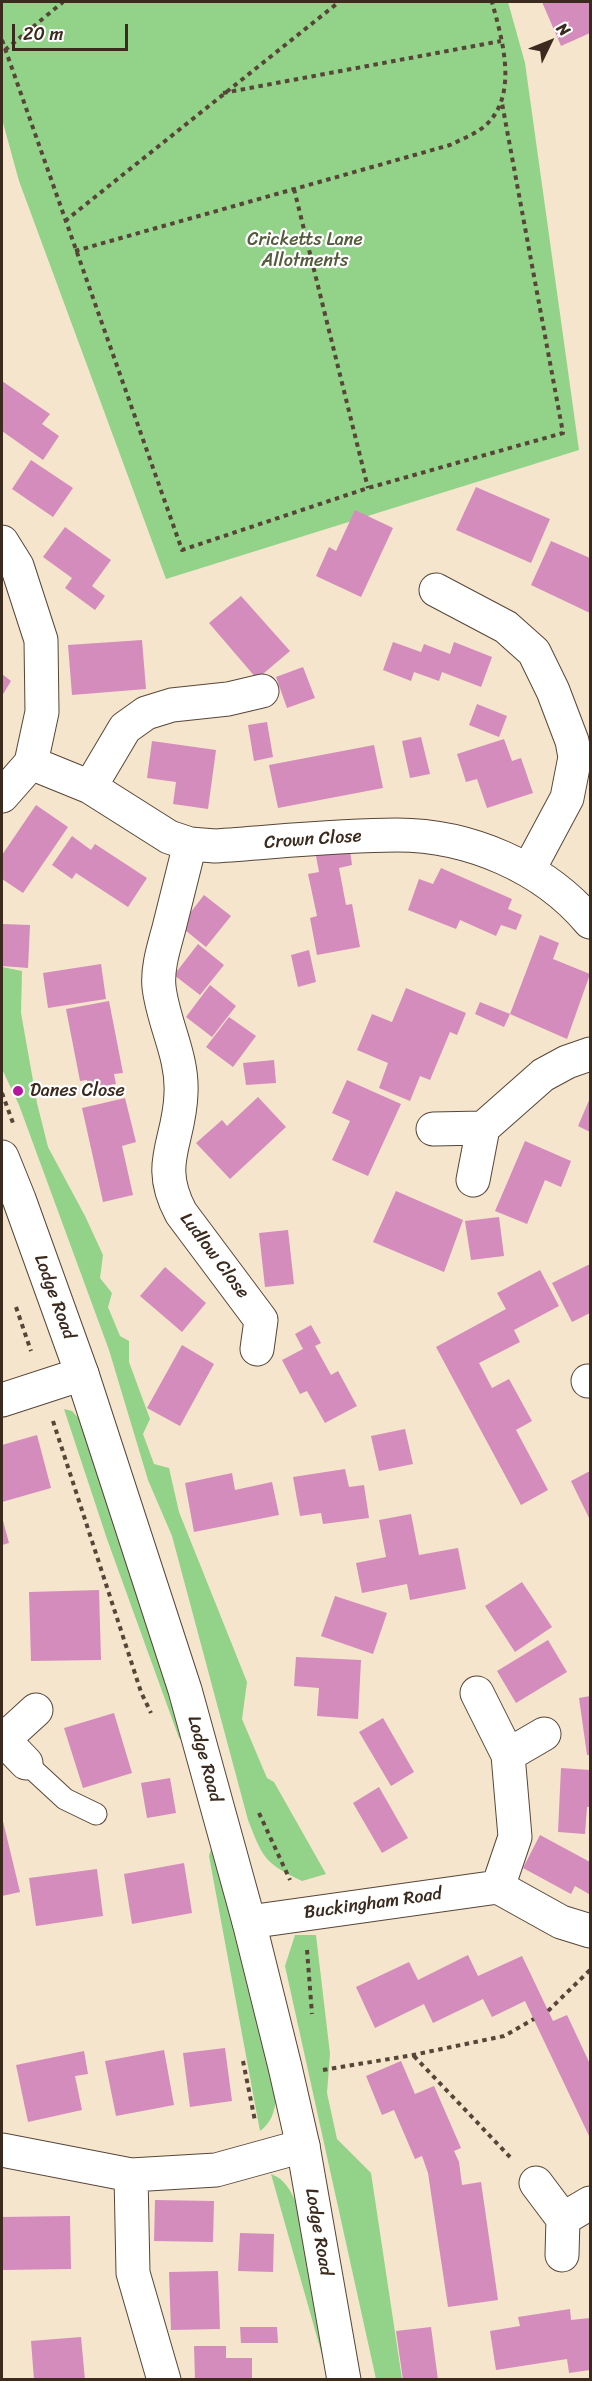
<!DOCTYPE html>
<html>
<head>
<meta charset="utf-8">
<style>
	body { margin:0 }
	#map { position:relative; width:592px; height:2381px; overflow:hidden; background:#f5e5cc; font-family:Sriracha,sans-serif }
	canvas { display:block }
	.frame { position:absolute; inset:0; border:3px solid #3b2a1e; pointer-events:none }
	.north { position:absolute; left:520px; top:12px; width:60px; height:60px; -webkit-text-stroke:4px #fff; paint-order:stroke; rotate:47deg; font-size:16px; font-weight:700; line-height:24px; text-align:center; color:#3b2a1e }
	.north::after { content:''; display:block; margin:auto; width:21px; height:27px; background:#3b2a1e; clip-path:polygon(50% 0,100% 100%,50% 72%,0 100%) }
	.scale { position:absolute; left:12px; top:24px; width:116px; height:27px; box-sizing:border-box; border:3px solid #3b2a1e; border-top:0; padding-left:8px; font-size:18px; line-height:21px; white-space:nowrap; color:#3b2a1e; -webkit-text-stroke:4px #fff; paint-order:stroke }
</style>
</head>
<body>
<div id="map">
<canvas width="592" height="2381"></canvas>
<div class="frame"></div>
<div class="north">N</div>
<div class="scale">20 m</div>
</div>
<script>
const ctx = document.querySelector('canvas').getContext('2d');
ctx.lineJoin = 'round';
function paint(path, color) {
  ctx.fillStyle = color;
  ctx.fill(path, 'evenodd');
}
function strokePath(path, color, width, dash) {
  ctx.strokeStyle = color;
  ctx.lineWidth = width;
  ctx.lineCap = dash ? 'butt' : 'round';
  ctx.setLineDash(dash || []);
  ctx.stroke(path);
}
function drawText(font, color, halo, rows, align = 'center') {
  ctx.font = font + ' Sriracha,sans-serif';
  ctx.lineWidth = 4.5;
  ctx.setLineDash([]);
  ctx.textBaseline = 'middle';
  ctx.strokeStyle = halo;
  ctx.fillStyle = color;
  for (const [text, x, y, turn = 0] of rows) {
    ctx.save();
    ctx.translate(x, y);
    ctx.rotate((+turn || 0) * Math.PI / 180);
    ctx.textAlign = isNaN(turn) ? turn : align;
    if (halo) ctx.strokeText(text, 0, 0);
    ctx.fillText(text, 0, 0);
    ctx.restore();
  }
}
const green = new Path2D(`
	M2,2h506l17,61 54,387 -413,129 -147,-398 -17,-62z
	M2,967l20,4 -1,42 16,90 11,44 37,69 18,39 -3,23 12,15 -4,14 12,29 9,5v21l21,57 -7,15 11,30 15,4 10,44 68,170 -5,37 25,59 7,4 52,92 -24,7c-38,-18 -39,-23 -54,-61l-76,-284 -24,-56 -39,-130 -90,-245 -17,-36z
	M64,1409l8,2 12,13 101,319 -6,-5 -72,-199z
	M212,1846l64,254c-2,13 -5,23 -16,31l-51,-275z
	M295,1935h21l14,119 -3,39 10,46 34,34 31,206h-26l-91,-413z
	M271,2174c14,5 19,16 25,28l28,160z`);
const building = new Path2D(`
	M542,2h48v31l-29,13z
	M2,381l48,33 -8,10 17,12 -16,24 -41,-29z
	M31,460l42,28 -20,29 -41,-28z
	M476,487l74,32 -19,44 -75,-33z
	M355,510l38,18 -32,69 -45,-21 13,-29 7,4z
	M65,527l46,33 -19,26 13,10 -10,14 -30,-22 7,-10 -29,-21z
	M551,541l39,17v55l-59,-28z
	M241,596l49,55 -33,28 -48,-56z
	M142,640l4,49 -74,6 -4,-50z
	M393,642l28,10 3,-8 26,10 4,-12 38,15 -11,30 -39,-15 -3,9 -25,-9 -3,9 -28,-11z
	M303,667l12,31 -28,10 -11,-31z
	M2,674l9,7 -9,15z
	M477,704l30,12 -8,21 -30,-12z
	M267,722l6,35 -19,4 -6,-36z
	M421,737l9,37 -20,4 -8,-37z
	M504,739l8,22 9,-3 12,35 -46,15 -10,-29 -11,3 -9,-28z
	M152,741l64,9 -8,59 -35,-5 3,-22 -29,-4z
	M374,745l9,43 -105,20 -9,-43z
	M36,805l32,22 -45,66 -21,-14v-24z
	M72,836l19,14 4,-6 52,34 -19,29 -52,-34 -4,6 -20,-14z
	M350,850l2,15 -13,3 7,37 6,-1 8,43 -43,8 -7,-37 7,-2 -9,-42 11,-2 -3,-16z
	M441,868l71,31 -4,10 14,6 -6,15 -15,-5 -5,11 -36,-16 -4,9 -48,-19 11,-31 14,5z
	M204,895l27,21 -25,31 -26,-21z
	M2,924l28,1 -2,43 -26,-2z
	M540,935l19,8 -6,16 37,15 -23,65 -57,-25z
	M198,944l26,21 -24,30 -26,-20z
	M309,950l7,32 -18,5 -7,-32z
	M101,964l5,35 -58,9 -5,-35z
	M210,985l26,21 -24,31 -26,-20z
	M406,988l60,25 -9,22 -7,-3 -20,48 -10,-4 -10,25 -31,-13 9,-25 -31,-13 15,-36 20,8z
	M109,1001l14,72 -9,1 2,10 -28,5 -1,-9 -7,1 -14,-72z
	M480,1002l30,12 -6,13 -29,-13z
	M229,1017l27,19 -23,31 -27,-20z
	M274,1060l2,23 -30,2 -3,-22z
	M347,1080l54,24 -33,72 -36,-16 18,-39 -18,-8z
	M258,1097l28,30 -56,52 -34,-36 26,-23 5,6z
	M125,1098l11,44 -14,4 11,49 -30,7 -21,-94z
	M590,1098v34l-12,-6z
	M525,1141l46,20 -10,26 -16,-7 -18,44 -32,-13z
	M396,1191l67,29 -19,52 -71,-30z
	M499,1217l5,39 -33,4 -6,-39z
	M288,1230l6,54 -29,3 -6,-54z
	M590,1264v49l-18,9 -20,-39z
	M165,1267l41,36 -24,29 -42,-36z
	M540,1270l19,36 -45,24 6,12 -41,21 13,25 17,-9 23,42 -16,9 32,60 -27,15 -85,-158 70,-38 -9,-16z
	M311,1325l10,18 -6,3 16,29 7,-4 19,35 -32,17 -18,-32 -7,3 -18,-34 21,-11 -8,-15z
	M182,1345l32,19 -34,62 -33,-18z
	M405,1429l8,35 -34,7 -8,-35z
	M37,1435l14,53 -49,14v-57z
	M345,1469l4,18 15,-2 5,33 -46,6 -2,-11 -21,3 -7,-39z
	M590,1471v49l-19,-39z
	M232,1473l3,17 37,-8 7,33 -85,17 -9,-49z
	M411,1514l8,41 39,-7 8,41 -56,11 -3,-16 -45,9 -6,-30 30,-6 -7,-37z
	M2,1517l7,26 -7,2z
	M522,1582l30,45 -37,25 -30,-46z
	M99,1590l2,70 -70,1 -2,-69z
	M335,1596l52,17 -14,41 -52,-18z
	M548,1640l19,32 -51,31 -19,-32z
	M296,1657l65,3 -3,59 -41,-3 2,-28 -25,-2z
	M590,1696v59h-3l-8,-57z
	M114,1713l18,60 -49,15 -19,-60z
	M383,1718l31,54 -23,14 -32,-54z
	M561,1768l29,2v37h-3l-2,27 -27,-2z
	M170,1778l6,35 -29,5 -6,-35z
	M379,1787l29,51 -26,15 -29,-50z
	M2,1817l18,75 -18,4z
	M540,1835l50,27 -1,32 -14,-8 -4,8 -48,-26z
	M184,1863l8,50 -60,11 -8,-50z
	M97,1869l6,47 -67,10 -7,-48z
	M468,1955l10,21 44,-20 31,65 14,-6 23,49v74l-65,-137 -33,16 -9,-18 -50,24 -9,-19 -49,24 -19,-41 53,-25 9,18z
	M225,2048l7,53 -42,6 -7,-54z
	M164,2050l10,55 -58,11 -11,-55z
	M84,2051l4,23 -13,2 7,34 -54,12 -12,-57z
	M401,2061l14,33 19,-8 27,62 -7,3 5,11 3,23 19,-3 17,118 -50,7 -20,-134 -6,-17 -7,3 -21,-49 -12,5 -16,-39z
	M155,2200l59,1 -1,41 -59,-1z
	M70,2216l1,53 -69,1v-53z
	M240,2233l34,1 -1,38 -35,-1z
	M218,2271l2,58 -49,1 -2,-58z
	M570,2309l1,11 19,-2v52l-21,3 -2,-14 -71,11 -6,-39 30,-5 -2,-9z
	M240,2327h37l1,16h-37z
	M431,2327l7,53h-35l-7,-49z
	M81,2337l4,43h-51l-3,-39z
	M194,2346h32v12h26v22h-57z`);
const path = new Path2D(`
	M2,40l180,510 186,-62 195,-55 -61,-330
	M5,50l58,-48
	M223,93l278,-52
	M294,189l74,299
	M65,221l274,-219
	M75,251l375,-106c12,-6 26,-11 36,-20 33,-31 16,-86 6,-123
	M2,1093l11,30
	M16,1307l15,44
	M53,1421l88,271 10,21
	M259,1813l31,67
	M307,1950l5,64
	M548,2011l42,-41
	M414,2056l96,101
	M243,2061l12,60
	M323,2070l90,-15 91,-19 30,-17`);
const service = new Path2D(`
	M26,1763l39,36 31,15`);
const minor = new Path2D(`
	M2,542l15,24 24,74 1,72 -11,51 -29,33
	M436,590l70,37 28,25 19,39 19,50 3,16 -8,41 -38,71
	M31,763l59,24 79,50 21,7 25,2c60,-4 122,-11 182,-11 72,0 147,32 193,87
	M90,787l35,-59 21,-15 26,-8 56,-6 34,-8
	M190,844c-7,28 -14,56 -21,84 -5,19 -12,40 -10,59 4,36 24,69 22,106 -1,49 -27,70 0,120l80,107 -4,29
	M433,1129l50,-1
	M473,1180l10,-52 60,-53 24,-13 23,-8
	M588,1381h2
	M2,1400l80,-26
	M477,1693l31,62 7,82 -17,50
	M4,1740l22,23
	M2,1741l34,-31
	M508,1755l36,-21
	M249,1922l249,-35 63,35 29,9
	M2,2150l129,25 85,-5 87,-24
	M131,2175l2,98 31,107
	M536,2183l27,36
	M562,2255l1,-36 27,-16`);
const tertiary = new Path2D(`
	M2,1157l17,42 63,175 103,316 64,232 36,145 18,79 41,234`);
const markers = [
	[18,1091,6,"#b5179e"]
];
const parkNames = [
	["Cricketts Lane",305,240],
	["Allotments",305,261]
];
const streetNames = [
	["Crown Close",313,840,-4],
	["Ludlow Close",214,1256,53],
	["Lodge Road",54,1297,70],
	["Lodge Road",204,1759,75],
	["Buckingham Road",373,1904,-8],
	["Lodge Road",318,2232,80]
];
const poiNames = [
	["Danes Close",30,1091]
];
paint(green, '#92d289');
paint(building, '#d48cbc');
strokePath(service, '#574638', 23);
strokePath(minor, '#574638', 35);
strokePath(tertiary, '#574638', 35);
strokePath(path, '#574638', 4, [4.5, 4.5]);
strokePath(service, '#fff', 21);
strokePath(minor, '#fff', 33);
strokePath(tertiary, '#fff', 33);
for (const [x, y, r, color] of markers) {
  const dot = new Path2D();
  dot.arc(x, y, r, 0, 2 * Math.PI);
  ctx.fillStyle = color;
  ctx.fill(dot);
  strokePath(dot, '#fff', 2);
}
drawText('18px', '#555c3e', '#fff', parkNames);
drawText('18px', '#3b2a1e', '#fff', streetNames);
drawText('18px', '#3b2a1e', '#fff', poiNames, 'left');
</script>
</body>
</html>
